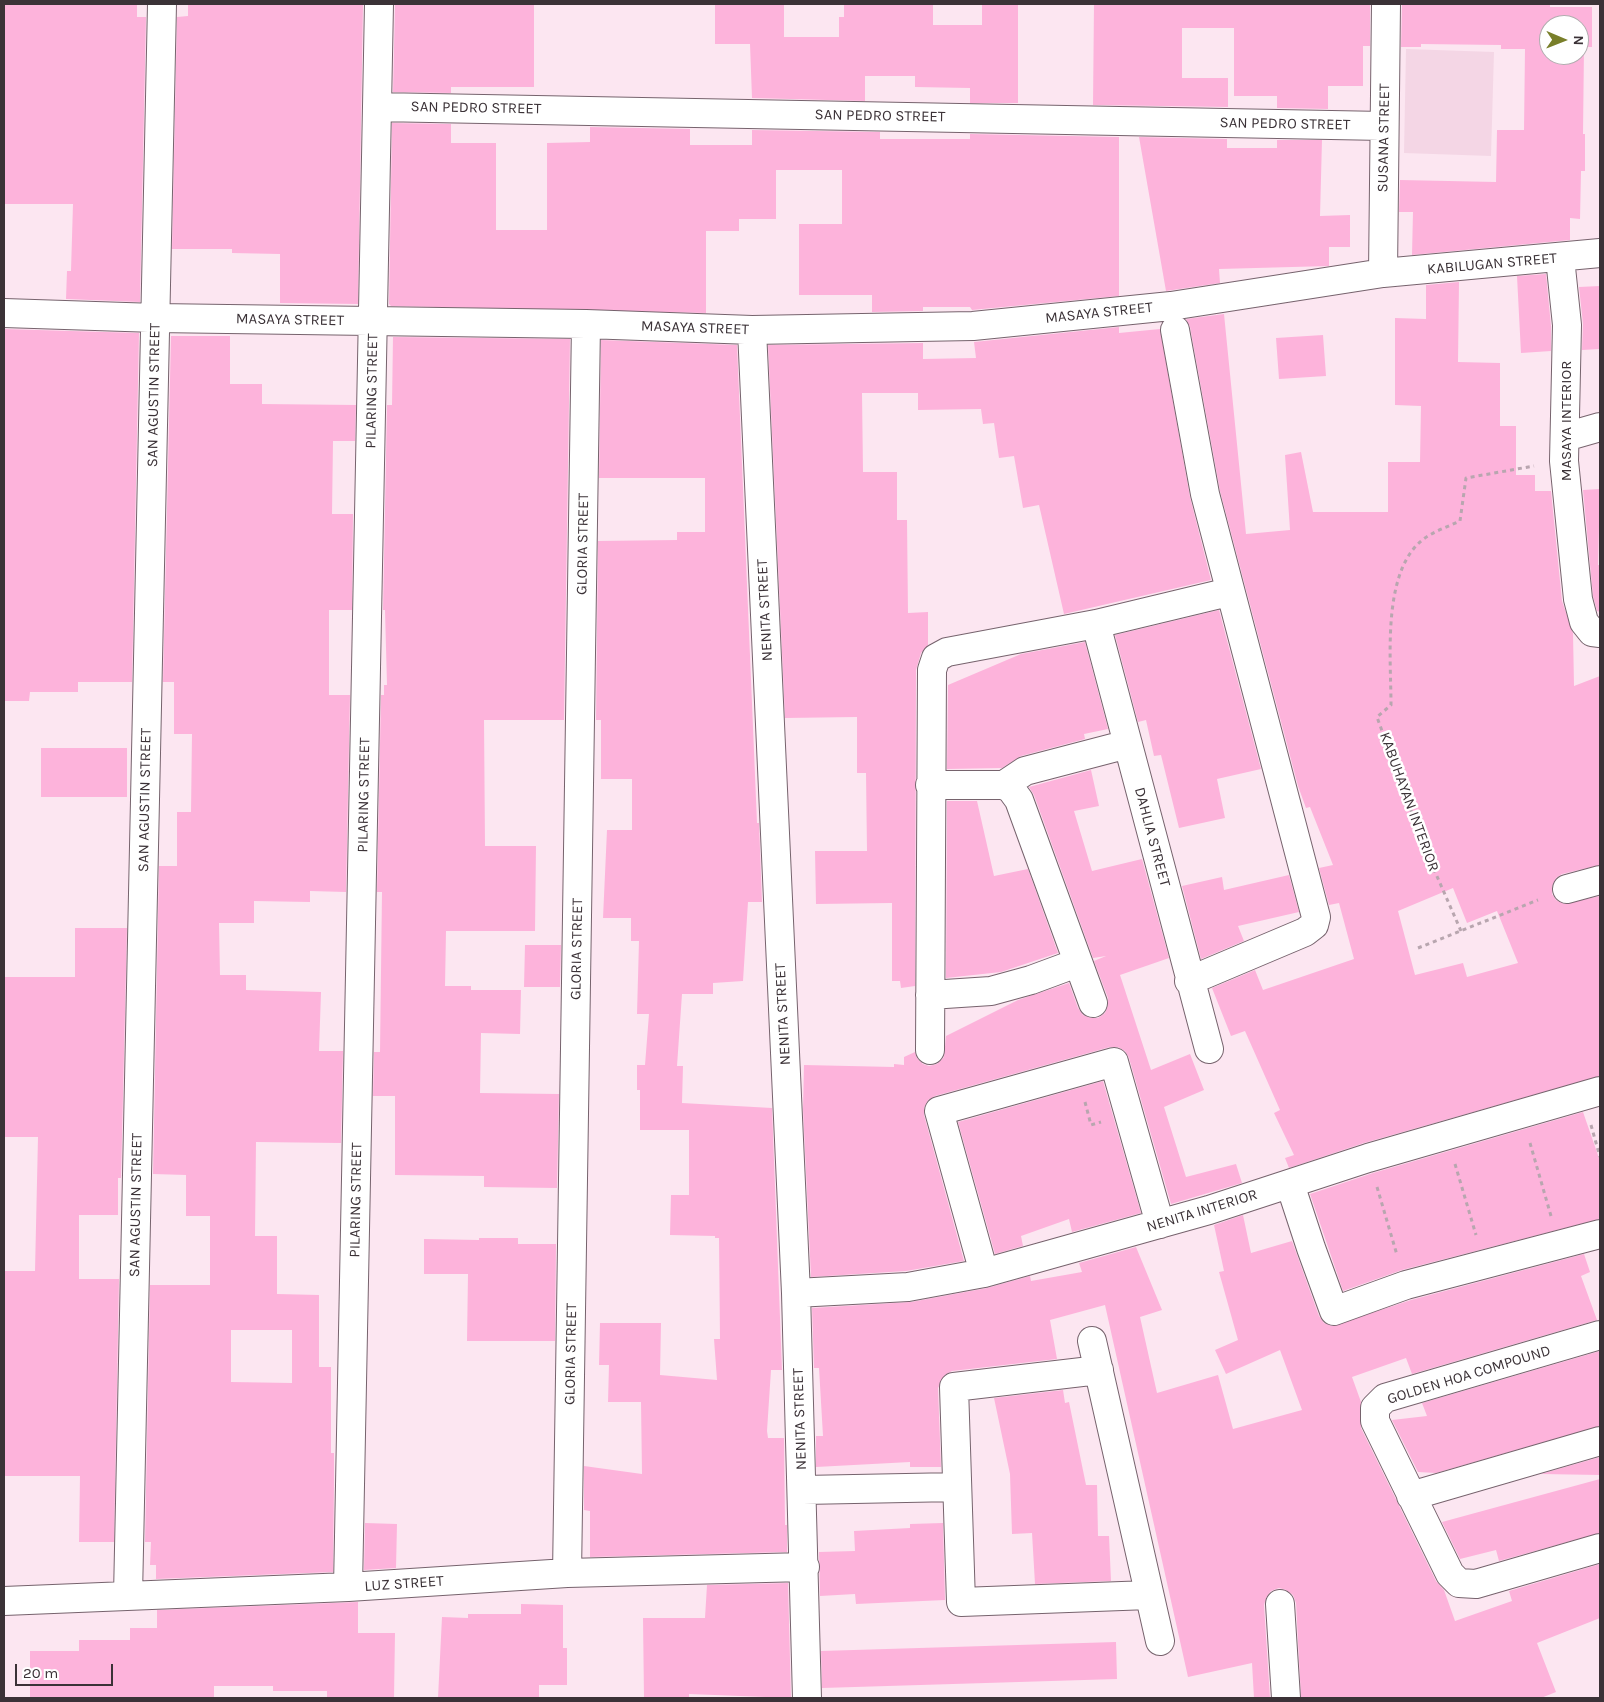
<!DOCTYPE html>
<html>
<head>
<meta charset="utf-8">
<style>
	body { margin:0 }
	#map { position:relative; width:1604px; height:1702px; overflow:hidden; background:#fce6f1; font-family:Karla,sans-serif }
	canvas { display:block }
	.frame { position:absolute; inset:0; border:5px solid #3b3237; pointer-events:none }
	.north { position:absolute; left:1539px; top:15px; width:50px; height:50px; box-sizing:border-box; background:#fff; border:1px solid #b1adaf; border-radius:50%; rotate:91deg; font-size:14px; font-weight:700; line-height:20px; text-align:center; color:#3b3237 }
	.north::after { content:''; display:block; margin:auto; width:18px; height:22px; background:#797f2a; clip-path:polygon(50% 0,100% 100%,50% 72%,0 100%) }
	.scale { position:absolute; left:15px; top:1664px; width:98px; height:22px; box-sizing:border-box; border:2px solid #3b3237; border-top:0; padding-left:6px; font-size:15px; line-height:18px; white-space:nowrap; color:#3b3237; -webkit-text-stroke:4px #fff; paint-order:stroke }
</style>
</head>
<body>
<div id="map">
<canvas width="1604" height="1702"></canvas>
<div class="frame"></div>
<div class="north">N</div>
<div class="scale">20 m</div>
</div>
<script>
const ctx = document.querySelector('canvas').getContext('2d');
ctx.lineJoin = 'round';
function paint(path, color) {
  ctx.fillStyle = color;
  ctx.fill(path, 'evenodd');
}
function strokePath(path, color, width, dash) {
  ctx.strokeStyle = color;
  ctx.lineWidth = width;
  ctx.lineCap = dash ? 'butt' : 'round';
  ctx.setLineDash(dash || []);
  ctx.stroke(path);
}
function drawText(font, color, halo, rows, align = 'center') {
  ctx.font = font + ' Karla,sans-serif';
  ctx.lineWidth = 5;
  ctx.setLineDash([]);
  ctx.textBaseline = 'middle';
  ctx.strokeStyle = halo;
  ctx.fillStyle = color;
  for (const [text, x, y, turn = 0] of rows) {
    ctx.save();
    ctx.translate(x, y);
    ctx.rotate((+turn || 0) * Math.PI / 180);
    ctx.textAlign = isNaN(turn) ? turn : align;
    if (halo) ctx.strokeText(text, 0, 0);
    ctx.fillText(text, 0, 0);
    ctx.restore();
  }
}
const built = new Path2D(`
	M1406,49l88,3 -3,104 -87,-3z`);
const building = new Path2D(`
	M4,4h133v13h9l-6,285 -74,-3 1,-28h4l2,-67h-68z
	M188,4h175l-5,300 -78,-1v-49l-48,-1v-4h-60l5,-232 11,-1z
	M395,4h139v83h-83v6l-58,-1z
	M715,4h69v33h55v-20h5v-13h89v21h49v-21h36v99h-48v-15l-55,-1v-11h-50v25l-113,-3 -2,-54h-35z
	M1094,4h276v42h-7v40h-35v23l-51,-1v-12h-43v-68h-52v50h46v29l-135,-2z
	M1402,4h148v3h42v40h-8l-1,87h2v37h-4l-1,48 -10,-1v22l-158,15 1,-43h-14l1,-32 96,2 1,-52h27l1,-81h-24v-4l-80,-1v3h-20zM1549,25h30v30h-30z
	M392,123l59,1v19h45v87h51v-87l43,-1v-15l100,2v16h62v-15l128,2v7h90v-5l149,3v159l-147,14 -2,-3h-47v4l-51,1v-17h-73v-71h43v-54h-66v49h-37v12h-33v82l-315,-7 -2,-2z
	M1139,137l88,2v9h50v-8h45l-2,76 30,-1v32h-21v19l-110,3 1,14 -54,8z
	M1546,274l5,52v25l-30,2 -4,-77z
	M1459,282l-1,80 42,1v63h16v49h19v16h16l11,110 11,32 1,53 26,-10v189l-38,9 -6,4 -4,8v8l4,6 8,4 36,-8v180l-236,67 -75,25 -4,-10 9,-3 -20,-42 6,-3 -35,-79 -14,5 -19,-48 43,-18 8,20 91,-31 -15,-56 -10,2 -10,-37 14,-3 -23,-58 -4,1 -8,-22 -78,-295 -30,-164 -4,-8 38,-5 22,220 44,-4 -5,-75 16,-3 12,60h75v-50h32l1,-56 -26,-1v-87l31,1v-34zM1453,888l14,35 30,-12 21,52 -51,14 -4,-14 -48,12 -17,-64z
	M1600,286v63l-18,1 1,-26 -4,-37z
	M1119,327v6l41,-4 30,168 21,83 -147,34 -25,-109 -16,3 -9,-52 -15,2 -5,-35 -11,1 -2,-15 -63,1v-17h-56l1,79h34v48h10l1,93 20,-1v33l-7,8 -5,17 -1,316 -14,2 -1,-7h-8v-78l-76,1 -1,-53h52l-1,-78h-9v-56l-72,1 -17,-373 155,-2v16l53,-1 -2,-16z
	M4,329l135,4 -7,349h-54v10h-48l-1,9h-25z
	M1323,335l3,41 -47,3 -3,-41z
	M171,336h59v48h32v20l94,1 -1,36h-22l-1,73h21l-1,96h-23v85h21l-4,197 -36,-1v11l-56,-1v22h-35l1,52h26v15l75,2 -2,59h24l-2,92 -85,-1 -1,94h22v58l42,1v72h12v86h3v31l-1,88 -177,7v-14h-6l1,-23h-6l5,-257h60v-69h-24v-41l-33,-1 6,-308h18v-54h14l1,-78h-18v-52h-11zM231,1330h61v53l-61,-1z
	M393,337l177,2 -6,381h-80l1,126h51l-1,85h-89l-1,55h26v4h50l-1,44 -39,-1 -1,60 79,1 -2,94 -73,-1v-11l-89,-1v-79h-22l1,-44h6l2,-160h-5l4,-197h3v-10h3l-2,-75h-2l4,-205h5z
	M601,340l136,5 20,478h2l3,79h-14l-5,79 -30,2v11h-31l-5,72h6l-1,37 90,5 10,262h-11l-4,61 1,7h16l1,87h2v27l-197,5v-46l-6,-1v-44l58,8 -1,-72h-33l1,-37h-10l1,-42h61l-1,52 57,5 -3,-41h6l-1,-101h-4v-2l-45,-1 1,-40h18v-65h-49v-40h-3v-25h8l4,-51h-12l2,-73h-8v-23h-28l4,-88h25v-51h-31v-59h-5l2,-179 79,-1v-8h28v-54h-106z
	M1600,489l-2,76h2v47l-3,-1 -4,-15 -10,-106z
	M1219,610l42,159 -44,10 8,39 -46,10 -18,-73 -7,1 -8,-36 -8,2 -23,-87z
	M1085,642l23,87 -24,5 1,5 -64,17 -19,12 -55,1 1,-84 73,-31z
	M41,748h86v49h-86z
	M1091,770l8,36 -25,5 18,60 50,-12 27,99 -49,17 31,95 39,-16 14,36 -40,17 22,70 50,-13 6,19 -71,21 -42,-146 -4,-7 -7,-4h-8l-175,49 -7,4 -4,8v7l40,146 -58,10 -95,6 -8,-168 1,-44 90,2v-3l10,1v-8l11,-5 2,6 6,6 6,2 8,-2 7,-7 2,-21 72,-36 51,-17 9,25 5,7 8,3h7l7,-5 3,-8v-7l-14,-37 12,-5 -13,2 -59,-163 -5,-8z
	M947,801h30l17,75 34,-7 30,84 -57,19 -55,6z
	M1289,875l10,37 -61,14 6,15 -43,18 -19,-73 40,-9 2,13z
	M75,928h52l-6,250h-3v37h-39v64h40l-5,263h-35l1,-66h-75l-1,-205h31l3,-134h-34v-160h71z
	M525,945h36l-1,42h-36z
	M1103,1081l38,132 -69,19 -3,-13 -48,17 2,10 -28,8 -37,-132z
	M1583,1112l17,49v58l-198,51 -59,21 -33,-97 63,-21z
	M1243,1215l8,38 41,-12 27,75 5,7 8,3 79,-26 173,-46 6,18 -9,4 16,44 -185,54 -6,-16 -54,19 9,25v26l75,153 8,9 11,31 57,-20 -3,-10 91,-27v54l-63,25 19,49 -15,6h-240l-5,-95 -3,-8 -7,-5 -7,-2 -8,3 -5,7 -2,7 6,93h-16l-2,-35 -64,14 -83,-372 -55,15 7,39 -105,12 -7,4 -7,13 3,79h-31v-5l-94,5v-31h7l-4,-68h-5l-2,-60 99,-6 76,-14 43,-12 1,5 51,-9 -3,-9 57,-16 26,63 -22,7 17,76 61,-18 15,54 69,-19 -22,-60 -54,24 -11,-24 23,-10 -19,-68 5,-1 -10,-46z
	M479,1238h39v6h38l-1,97h-88l1,-67h-44v-35l55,1z
	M1600,1351v75l-164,47 -18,-1 -26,-52 35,-4 -5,-13z
	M1063,1390l2,13 4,-1 17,83h11l1,51h11l2,45 -76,3 -3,-51 -20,1 -2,-60 -16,-76z
	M1600,1457v18l-59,-1z
	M1600,1479v54l-101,28 -3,-11 -36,9 -18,-37z
	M365,1523l32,1 -1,44 -32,2z
	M943,1523l2,77 -89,4 -1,-10 -35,2 -1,-44 36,-1 -1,-20 56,-3v-4z
	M788,1583l3,115 -102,-4v4h-45l-1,-80h62l2,-33z
	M358,1602v31h37l-1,65h-67v-7h-54v-5h-59v12h-184v-47h49v-11h51v-12h27v-18z
	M521,1604l42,1v43h4v37h-28v13h-101l4,-81 26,1v-4h53z
	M1116,1642l1,37 -295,9 -1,-37z`);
const path = new Path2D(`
	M1461,931l-36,-82 -48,-132 14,-12c0,-49 -10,-140 37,-169 10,-6 21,-10 32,-15l6,-43 68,-12
	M1418,948l120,-48
	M1085,1102l6,23 10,-3
	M1591,1125l9,32
	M1530,1143l21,73
	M1455,1164l21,71
	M1377,1187l20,68`);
const minor = new Path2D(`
	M377,107l1007,19
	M1560,258l7,67 -3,136 14,138 6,23 8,10 8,1
	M1383,273l3,-269
	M4,313l152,5 430,6 166,6 221,-4 198,-20 212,-33 217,-20
	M752,330l44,963 11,405
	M1175,330l30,164 111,423 -2,8 -9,7 -116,49
	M1565,437l35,-10
	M1096,624l113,425
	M930,785h74l7,4 8,11 74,203
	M1004,785l21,-14 103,-27
	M1567,889l33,-9
	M930,995l61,-4 40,-11 46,-17
	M930,1050l2,-380 4,-12 11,-6 149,-28 133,-32
	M1290,1184l21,64 23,63 72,-26 194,-51
	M984,1273l-45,-162 175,-49 46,162
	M796,1293l112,-6 76,-14 225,-63 159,-52 232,-67
	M1600,1335l-215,63 -10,10v13l75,153 9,9 17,1 124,-36
	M1092,1341l68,300
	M1099,1370l-145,17 7,215 188,-7
	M803,1490l154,-3
	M1411,1496l189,-55
	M567,1573l19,-1249
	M348,1587l31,-1583
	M128,1595l34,-1591
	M4,1601l344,-14 219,-14 238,-6
	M1280,1604l6,94`);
const streetNames = [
	["SAN PEDRO STREET",476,108,1],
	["SAN PEDRO STREET",880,116,1],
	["SAN PEDRO STREET",1285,124,1],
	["SUSANA STREET",1384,138,-89],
	["KABILUGAN STREET",1492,264,-5],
	["MASAYA STREET",1099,313,-6],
	["MASAYA STREET",290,320,1],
	["MASAYA STREET",695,328,2],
	["PILARING STREET",372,391,-89],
	["SAN AGUSTIN STREET",154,395,-89],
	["MASAYA INTERIOR",1567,421,-90],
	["GLORIA STREET",583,544,-89],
	["NENITA STREET",765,610,-93],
	["PILARING STREET",364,795,-89],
	["SAN AGUSTIN STREET",145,800,-89],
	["KABUHAYAN INTERIOR",1409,802,70],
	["DAHLIA STREET",1152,837,75],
	["GLORIA STREET",577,949,-89],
	["NENITA STREET",783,1014,-93],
	["PILARING STREET",356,1200,-89],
	["SAN AGUSTIN STREET",136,1205,-89],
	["NENITA INTERIOR",1202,1211,-17],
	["GLORIA STREET",571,1354,-89],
	["GOLDEN HOA COMPOUND",1469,1375,-17],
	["NENITA STREET",800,1419,-92],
	["LUZ STREET",404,1584,-4]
];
paint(built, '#f4d6e5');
paint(building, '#fdb3db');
strokePath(minor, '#76636d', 30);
strokePath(path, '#b8a6af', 3, [4, 4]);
strokePath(minor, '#fff', 28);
drawText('15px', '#3b3237', '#fff', streetNames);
</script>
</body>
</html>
